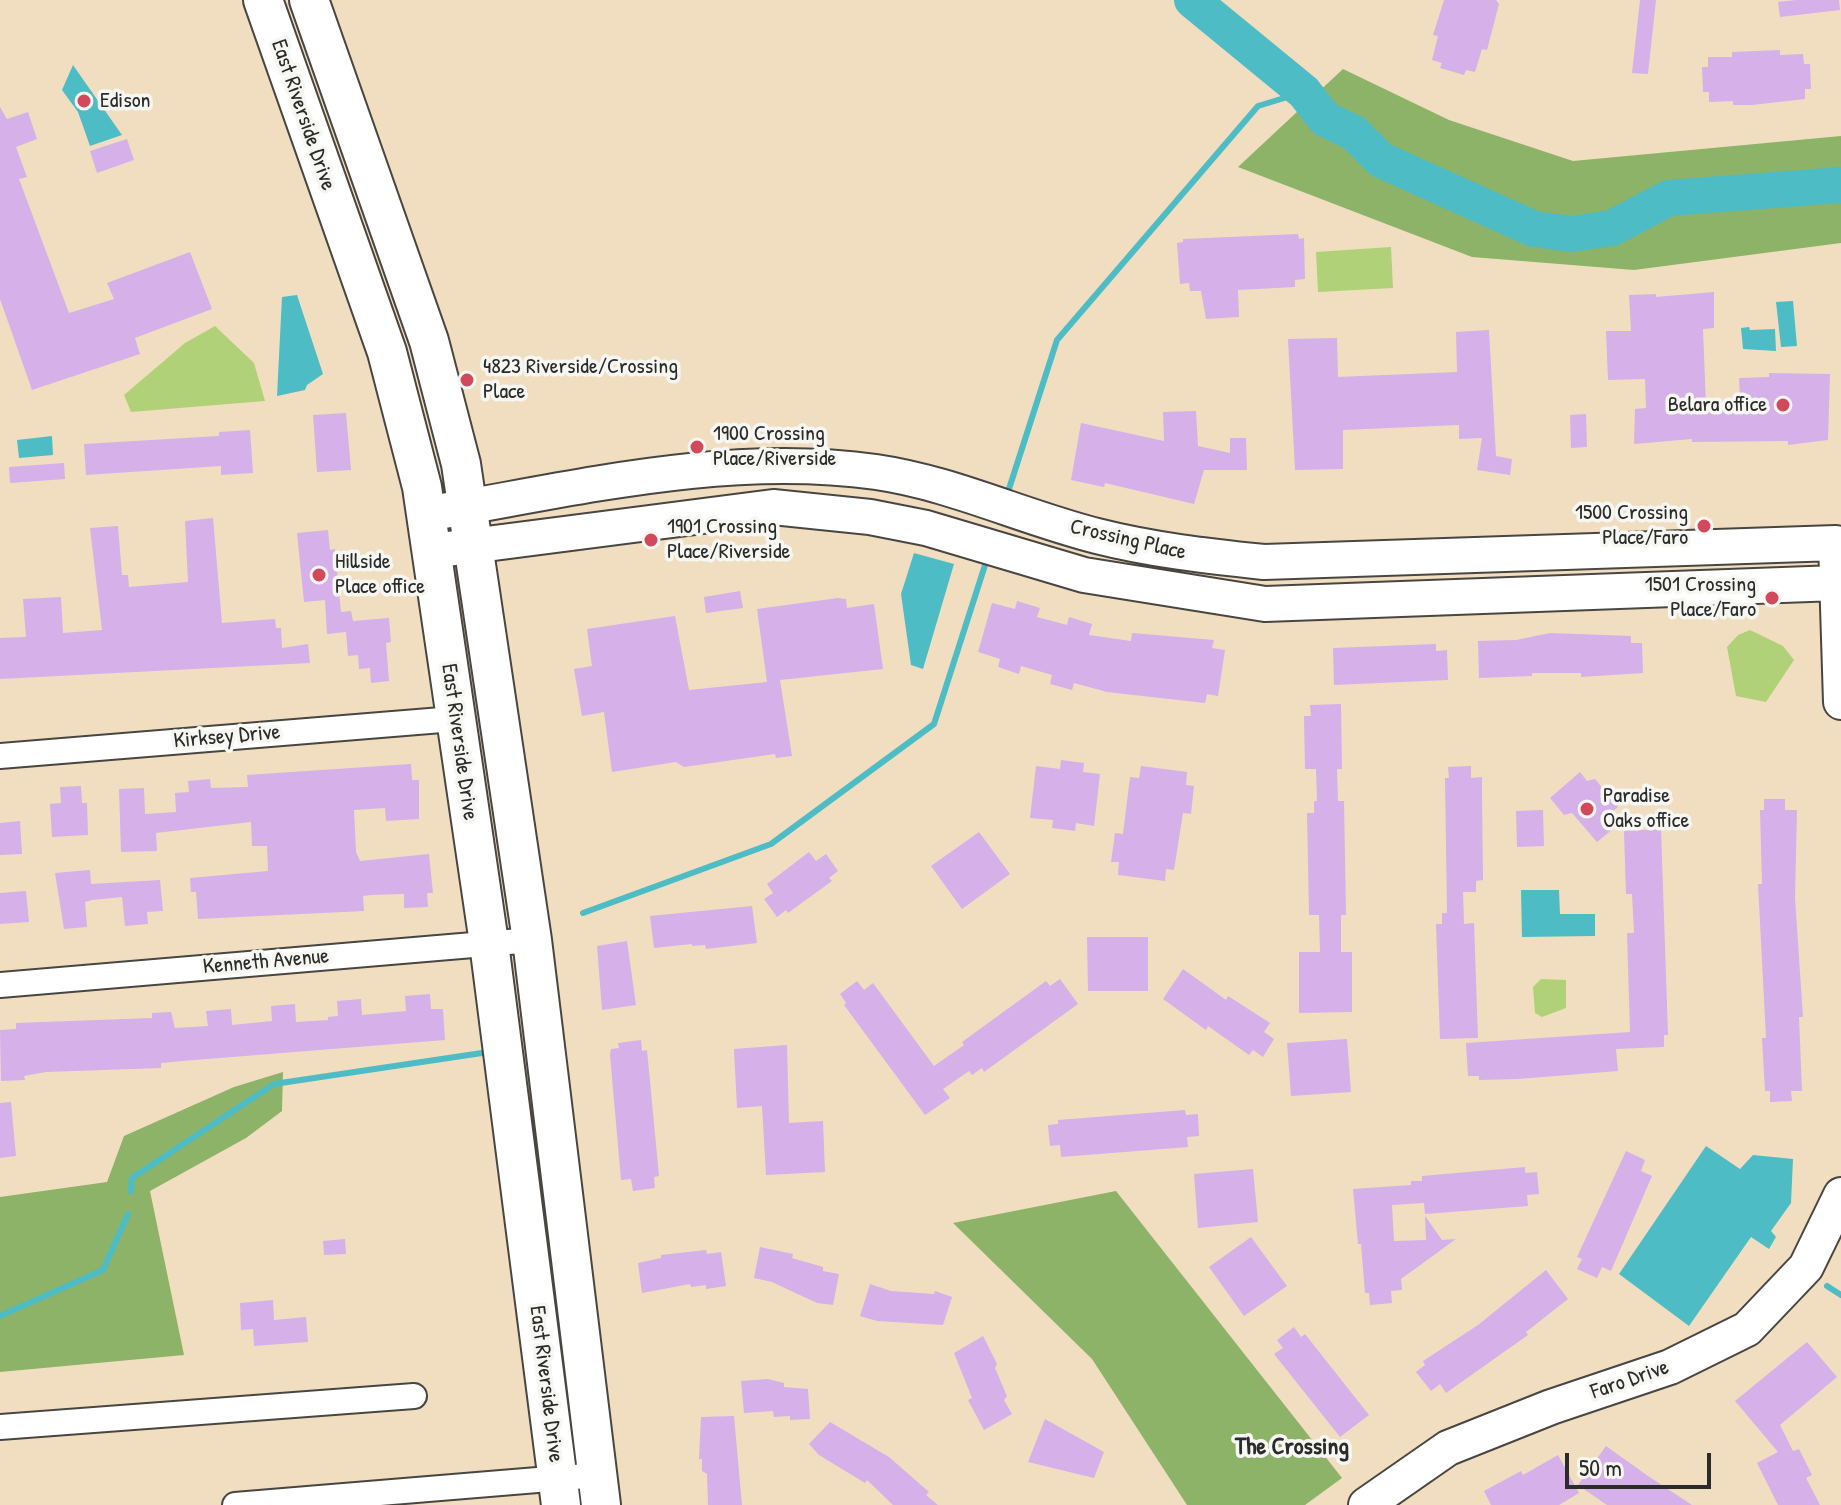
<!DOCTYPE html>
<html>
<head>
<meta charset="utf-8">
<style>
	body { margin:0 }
	#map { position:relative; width:1841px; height:1505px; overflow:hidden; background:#f1dec0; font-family:"Patrick Hand",sans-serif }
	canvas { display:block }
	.scale { position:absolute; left:1565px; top:1453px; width:146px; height:36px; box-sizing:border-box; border:4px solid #2b2b2b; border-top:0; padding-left:10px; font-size:24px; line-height:28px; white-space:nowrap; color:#2b2b2b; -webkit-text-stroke:6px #f6f6f2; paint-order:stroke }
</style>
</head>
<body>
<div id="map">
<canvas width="1841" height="1505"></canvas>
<div class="scale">50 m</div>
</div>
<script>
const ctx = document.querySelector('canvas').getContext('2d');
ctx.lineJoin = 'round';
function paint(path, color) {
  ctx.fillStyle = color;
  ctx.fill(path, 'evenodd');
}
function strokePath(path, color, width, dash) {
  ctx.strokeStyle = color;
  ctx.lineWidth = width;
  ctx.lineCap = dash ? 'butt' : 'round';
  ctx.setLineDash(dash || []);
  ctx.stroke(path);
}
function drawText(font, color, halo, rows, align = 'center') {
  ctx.font = font + ' "Patrick Hand",sans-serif';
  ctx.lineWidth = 7;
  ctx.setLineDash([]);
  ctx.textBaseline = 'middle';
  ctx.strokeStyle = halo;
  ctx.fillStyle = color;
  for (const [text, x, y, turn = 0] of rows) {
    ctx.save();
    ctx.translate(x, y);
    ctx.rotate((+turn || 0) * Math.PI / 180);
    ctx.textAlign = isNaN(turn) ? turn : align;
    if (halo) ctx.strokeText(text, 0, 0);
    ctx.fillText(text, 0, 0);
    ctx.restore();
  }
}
const green = new Path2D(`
	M1391,247l2,41 -75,4 -2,-40z
	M215,326l39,37 11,38 -134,11 -7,-17 61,-52z
	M1750,630l33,16 11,14 -28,42 -30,-6 -9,-49 11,-12z
	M1541,979l25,1v28l-24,9 -7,-4 -2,-26z`);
const forest = new Path2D(`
	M1343,69l106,51 124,41 268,-25v107l-207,27 -162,-13 -234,-90z
	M283,1072l-1,39 -36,27 -96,53 34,164 -184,17v-175l107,-15 17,-46 110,-49z
	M1116,1191l226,287 -37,27h-118l-95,-146 -139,-136z`);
const water = new Path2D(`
	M73,65l49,70 -32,11 -12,-34 -16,-22z
	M297,295l26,79 -16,11 -2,5 -28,6 5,-99z
	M1793,301l4,45 -16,1 -5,-45z
	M1749,327l1,3 25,-1 1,22 -33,-2 -2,-21z
	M52,436l1,19 -34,3 -2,-18z
	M914,553l40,11 -31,105 -12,-4 -10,-71z
	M1521,890h38l1,24h35v22l-73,1z
	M1706,1146l34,23 13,-14 40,4 -2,44 -20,28 5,6 -7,12 -18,-12 -62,89 -70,-52z`);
const stream = new Path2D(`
	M1007,495l50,-155 201,-234 46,-14
	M583,913l188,-69 163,-120 53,-165
	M131,1191l1,-13 142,-94 208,-31
	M1827,1286l14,9
	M0,1316l103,-46 25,-56`);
const river = new Path2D(`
	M1192,0l112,92 21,27 29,14 27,27 153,69 37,5 41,-6 57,-30 172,-13`);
const building = new Path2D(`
	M1444,0h52l3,4 -12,46 -5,-1 -7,23 -9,-2 -2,5 -24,-7 2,-5 -10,-3 6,-24 -5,-1z
	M1640,0h16l-8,74 -16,-1z
	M1796,0h43l1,10 -60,7 -2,-15z
	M1780,50v5l23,-1 1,10h6l1,25h-6v10l-53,6h-19v-4l-24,1v-10h-6l-1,-25h6v-10h24v-5z
	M0,107l7,12 21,-7 9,27 -21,8 11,30 -8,2 50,134 45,-14 -7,-16 83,-31 22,57 -77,29 5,16 -108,36 -32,-91z
	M127,139l7,21 -37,13 -7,-22z
	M1298,234l1,5 5,-1 1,41 -10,1v7l-57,3 1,27 -33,2 -5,-28h-11l-1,-8 -9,1 -3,-41 6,-1v-3z
	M1714,292v36l-11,1 3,77 30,-2v-6h4l-1,-20 30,-1v-4l61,1 -2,66 -40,5v-4l-96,1v-3l-58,5 1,-35 11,-1 -1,-29 -37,1 -2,-49h25l-2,-36 27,-1v3z
	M1489,330l7,126 16,3 -2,16 -33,-5 5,-32 -23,1v-14l-116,5v39l-48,1 -7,-131 49,-1 1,39 119,-5 -1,-40z
	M1196,411l2,35 32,7v-15h16l1,32h-43l-10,34 -89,-21 -1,4 -33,-7 10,-57 83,18 -1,-29z
	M346,413l5,57 -34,2 -4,-57z
	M1586,414l1,33 -16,1 -1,-33z
	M250,430l3,43 -32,2v-9l-135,9 -2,-31 135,-8v-4z
	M64,463l1,16 -55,4 -1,-16z
	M213,518l9,105 53,-4 1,9h5l1,20 26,-4 2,19 -310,16v-41l26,-1 -3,-38 38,-2 2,36 39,-3 -12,-102 28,-2 4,49h6l1,12 59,-5 -3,-61z
	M328,530l2,20 5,-1 6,63 10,-1 2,10 36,-3 2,24 -5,1 3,38 -18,2 -1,-15 -11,1 -1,-14 -10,1 -2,-24 -19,2 -2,-34 -21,2 -7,-69z
	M740,591l3,17 -37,5 -2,-16z
	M838,598l8,1 1,9 27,-4 9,65 -103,11 12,76 -16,2 -1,-4 -91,13 -8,-5 -64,10 -8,-60 -22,4 -8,-47 18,-3 -5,-37 88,-13 14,74 78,-8 -10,-73z
	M1017,601l23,7 -3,9 30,8 2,-8 23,7 -3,11 42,6 1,-8 82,7 -2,8 13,2 -7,46 -11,-2 -2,9 -98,-11 -33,-9 -2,7 -22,-6 2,-9 -31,-9 -2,8 -21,-7 2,-8 -22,-7 14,-49 23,6z
	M1550,633l81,3v7h11l1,30 -62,4v-4h-49v3l-53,2 -1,-37 38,-1z
	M1436,644v7l11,-1 1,30 -114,5 -1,-37z
	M1341,704l1,65h-5l1,32h6l2,114h-5v37h11v60l-53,1v-61h21l-1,-37h-10l-2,-102h7v-12h3l-1,-32h-11l-1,-53h7l-1,-11z
	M1061,760l23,3 -1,9 17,2 -6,52 -18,-3 -1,8 -23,-3 1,-8 -23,-2 6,-52 24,3z
	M411,764l1,16h7v39l-33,2 -1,-13 -31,2 2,42 4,9 69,-7 4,39h-6l1,14 -24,1v-14l-33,1 -8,1 1,15 -166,8 -2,-27h-5l-1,-14 78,-7 -1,-25h-15l-1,-24 -95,11 1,18 -36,1 -2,-63 25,-1 1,26 31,-2 -1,-19 14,-1 -1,-11 22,-2 1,9 37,-1 -1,-12z
	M1141,766l46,6 -1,13 8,1 -3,28 -8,-1 -9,57 -8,-1 -1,12 -47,-6 1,-13h-8l4,-29 8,1 7,-57 9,1z
	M1471,766v12l11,-1v15l1,88 -7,1v11h-13l1,32 10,-1 4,115 -38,1 -4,-115h6v-11h5l-2,-135h4l-1,-11z
	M1580,772l7,9 8,-2 23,28 -8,6 9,11 -22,18 -25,-29 -8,2 -14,-17z
	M81,786l1,17h5l1,32 -36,2 -2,-33 11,-1 -1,-16z
	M1764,799h21v11h12l-2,88 8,119h-4l3,74h-11l1,10 -22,1v-11h-5l-3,-53h4l-8,-154h4l-2,-74h4z
	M1543,810l1,36 -27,1 -1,-36z
	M20,821l2,33 -22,1v-32z
	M1661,829l7,206h-4v12l-48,2 2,22 -100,8 -39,1v-4h-11l-2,-33 164,-11 -3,-99h7l-2,-39h-6l-2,-63z
	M979,832l31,42 -48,35 -31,-43z
	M809,852l7,9 10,-7 12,17 -9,7 3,3 -44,32 -2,-3 -9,7 -13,-18 9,-6 -6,-9z
	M90,870l1,14 69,-4 3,31 -16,1 1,12 -23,2 -3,-29 -30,3 -7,2 2,25 -23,2 -9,-56z
	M26,891l3,31 -29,2v-31z
	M752,906l5,37 -51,6 -1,-4 -13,1v-2l-38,4 -4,-32z
	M1087,937h61v54h-60z
	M627,941l9,64 -34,5 -5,-64z
	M1183,969l43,31 2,-4 42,27 -6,9 10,7 -11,18 -10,-7 -4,5 -41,-29 -2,4 -43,-31z
	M1060,979l18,25 -94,68 -2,-4 -10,7 -3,-4 -26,18 7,9 -25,17 -81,-110 2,-2 -6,-9 17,-13 7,9 9,-7 61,83 30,-21 -2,-3 84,-61 4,5z
	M430,994l1,15h12l2,31 -263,21 -21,2v5l-115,4 -22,4 1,4 -24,1 -1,-51 16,-1v-6l136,-5v-5l19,-1 4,16 33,-2 -2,-15 25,-2 1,16 40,-4 -1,-15 24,-2 1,18 32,-2v-3l10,-1 -1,-15 24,-2 1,16 44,-4 -1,-15z
	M1347,1039l4,53 -60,4 -4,-53z
	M641,1040l1,11 5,-1 12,126 -5,1 1,11 -22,3 -2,-12 -10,1 -11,-125 1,-6 8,-1 -1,-5z
	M787,1045l2,78 34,-2 2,51 -59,3 -4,-69 -25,2 -3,-59z
	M11,1102l5,54 -16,2v-55z
	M1185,1110l1,5 12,-1 1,22 -12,1 1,10 -127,10 -1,-12 -10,1 -2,-21 10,-1v-4z
	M1626,1151l19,9 -4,11 11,5 -41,95 -9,-4 -5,11 -20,-9 5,-10 -5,-2z
	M1525,1167v6l12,-1 2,22 -12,1 1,11 -103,8 -1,-11 -32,2 2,36 32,-1 -1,-24 17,24 14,-1 -55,40 1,11 -11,1 1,12 -22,2 -1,-12h-4l-4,-49h-3l-5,-55 58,-4v-4h11v-5z
	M1253,1169l5,53 -60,6 -4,-54z
	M1251,1237l36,49 -43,30 -35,-49z
	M345,1239l1,15 -22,1 -1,-14z
	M760,1247l33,7 -1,4 31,9v4l16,3 -6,31 -16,-2 -45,-21 -18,-4z
	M706,1250l1,4 14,-2 5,34 -20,3v-4l-15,2 -1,-3 -48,9 -4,-30 23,-5v-3z
	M1546,1270l22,29 -42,33 2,3 -82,58 -6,-9 -9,7 -15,-19 9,-7 -2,-4 55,-36z
	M870,1284l21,7 43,3 1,-3 17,6 -9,28 -66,-4 -17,-5z
	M273,1300l1,20 32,-3 2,25 -54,4 -1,-17 -12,1 -1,-27z
	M1294,1327l7,10 4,-3 64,81 -29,22 -66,-83 9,-6 -6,-8z
	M983,1336l14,28 -2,4 12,28 -3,4 8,14 -28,16 -16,-30 4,-2 -18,-45z
	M1807,1342l30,35 -57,48 13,26 6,-2 13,26 -6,3 14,27h-42l-21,-42 21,-11 -43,-51z
	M768,1379l16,4v4l24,2 2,30 -20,1v-4l-16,1 -1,-6 -29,2 -3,-32z
	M734,1416l8,89h-34l-1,-31 -5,-3v-12h-3l2,-42z
	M1045,1419l59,33 -10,26 -66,-16z
	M830,1422l59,35 40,35 -3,3 12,10h-45l-26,-25 -2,3 -46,-28 -10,-11z
	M1606,1446l42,30 44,29h-85l-29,-20z
	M1558,1455l21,38 -20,12h-68l-7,-14 37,-20 2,4z`);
const street = new Path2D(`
	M0,756l454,-37
	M0,985l532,-45
	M0,1427l414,-31
	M235,1505l363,-30`);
const secondary = new Path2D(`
	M426,514c149,-25 299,-63 450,-42 76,11 146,45 221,64 55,14 110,20 167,26l572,-19 5,159
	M432,551l341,-44 97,10 56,11 158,47 181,29 572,-21
	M1366,1505l82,-57 103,-41 119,-40 77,-38 59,-62 35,-72`);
const primary = new Path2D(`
	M263,0l124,352 35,135 67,456 72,562
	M309,0l120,341 32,123 71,476 69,565`);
const markers = [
	[84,101,8,"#d1495b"],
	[467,380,8,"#d1495b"],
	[1783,405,8,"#d1495b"],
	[697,447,8,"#d1495b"],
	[1704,526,8,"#d1495b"],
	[651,540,8,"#d1495b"],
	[319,575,8,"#d1495b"],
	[1772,598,8,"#d1495b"],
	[1587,809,8,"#d1495b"]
];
const poiNames = [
	["Edison",100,101],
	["4823 Riverside/Crossing",483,367],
	["Place",483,392],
	["Belara office",1767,405,"right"],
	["1900 Crossing",713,434],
	["Place/Riverside",713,459],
	["1500 Crossing",1688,513,"right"],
	["Place/Faro",1688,538,"right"],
	["1901 Crossing",667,527],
	["Place/Riverside",667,552],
	["Hillside",335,562],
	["Place office",335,587],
	["1501 Crossing",1756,585,"right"],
	["Place/Faro",1756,610,"right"],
	["Paradise",1603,796],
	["Oaks office",1603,821]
];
const streetNames = [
	["East Riverside Drive",303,115,71],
	["Crossing Place",1128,540,13],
	["Kirksey Drive",227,737,-5],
	["East Riverside Drive",459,742,82],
	["Kenneth Avenue",266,962,-5],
	["Faro Drive",1630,1380,-19],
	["East Riverside Drive",546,1384,83]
];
const neighbourhoodNames = [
	["The Crossing",1292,1448]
];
paint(green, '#b1d178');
paint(forest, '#8cb368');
paint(water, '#4ebcc5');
strokePath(stream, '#4ebcc5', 6);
strokePath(river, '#4ebcc5', 36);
paint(building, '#d5b0e9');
strokePath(street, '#494641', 28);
strokePath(secondary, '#494641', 38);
strokePath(primary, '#494641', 42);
strokePath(street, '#fff', 24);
strokePath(secondary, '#fff', 34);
strokePath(primary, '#fff', 38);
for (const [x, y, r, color] of markers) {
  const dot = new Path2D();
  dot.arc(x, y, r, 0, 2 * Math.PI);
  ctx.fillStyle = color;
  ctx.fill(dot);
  strokePath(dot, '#f6f6f2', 3);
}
drawText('22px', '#2b2b2b', '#f6f6f2', poiNames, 'left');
drawText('22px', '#2b2b2b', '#f6f6f2', streetNames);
drawText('bold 24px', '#2b2b2b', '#f6f6f2', neighbourhoodNames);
</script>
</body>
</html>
